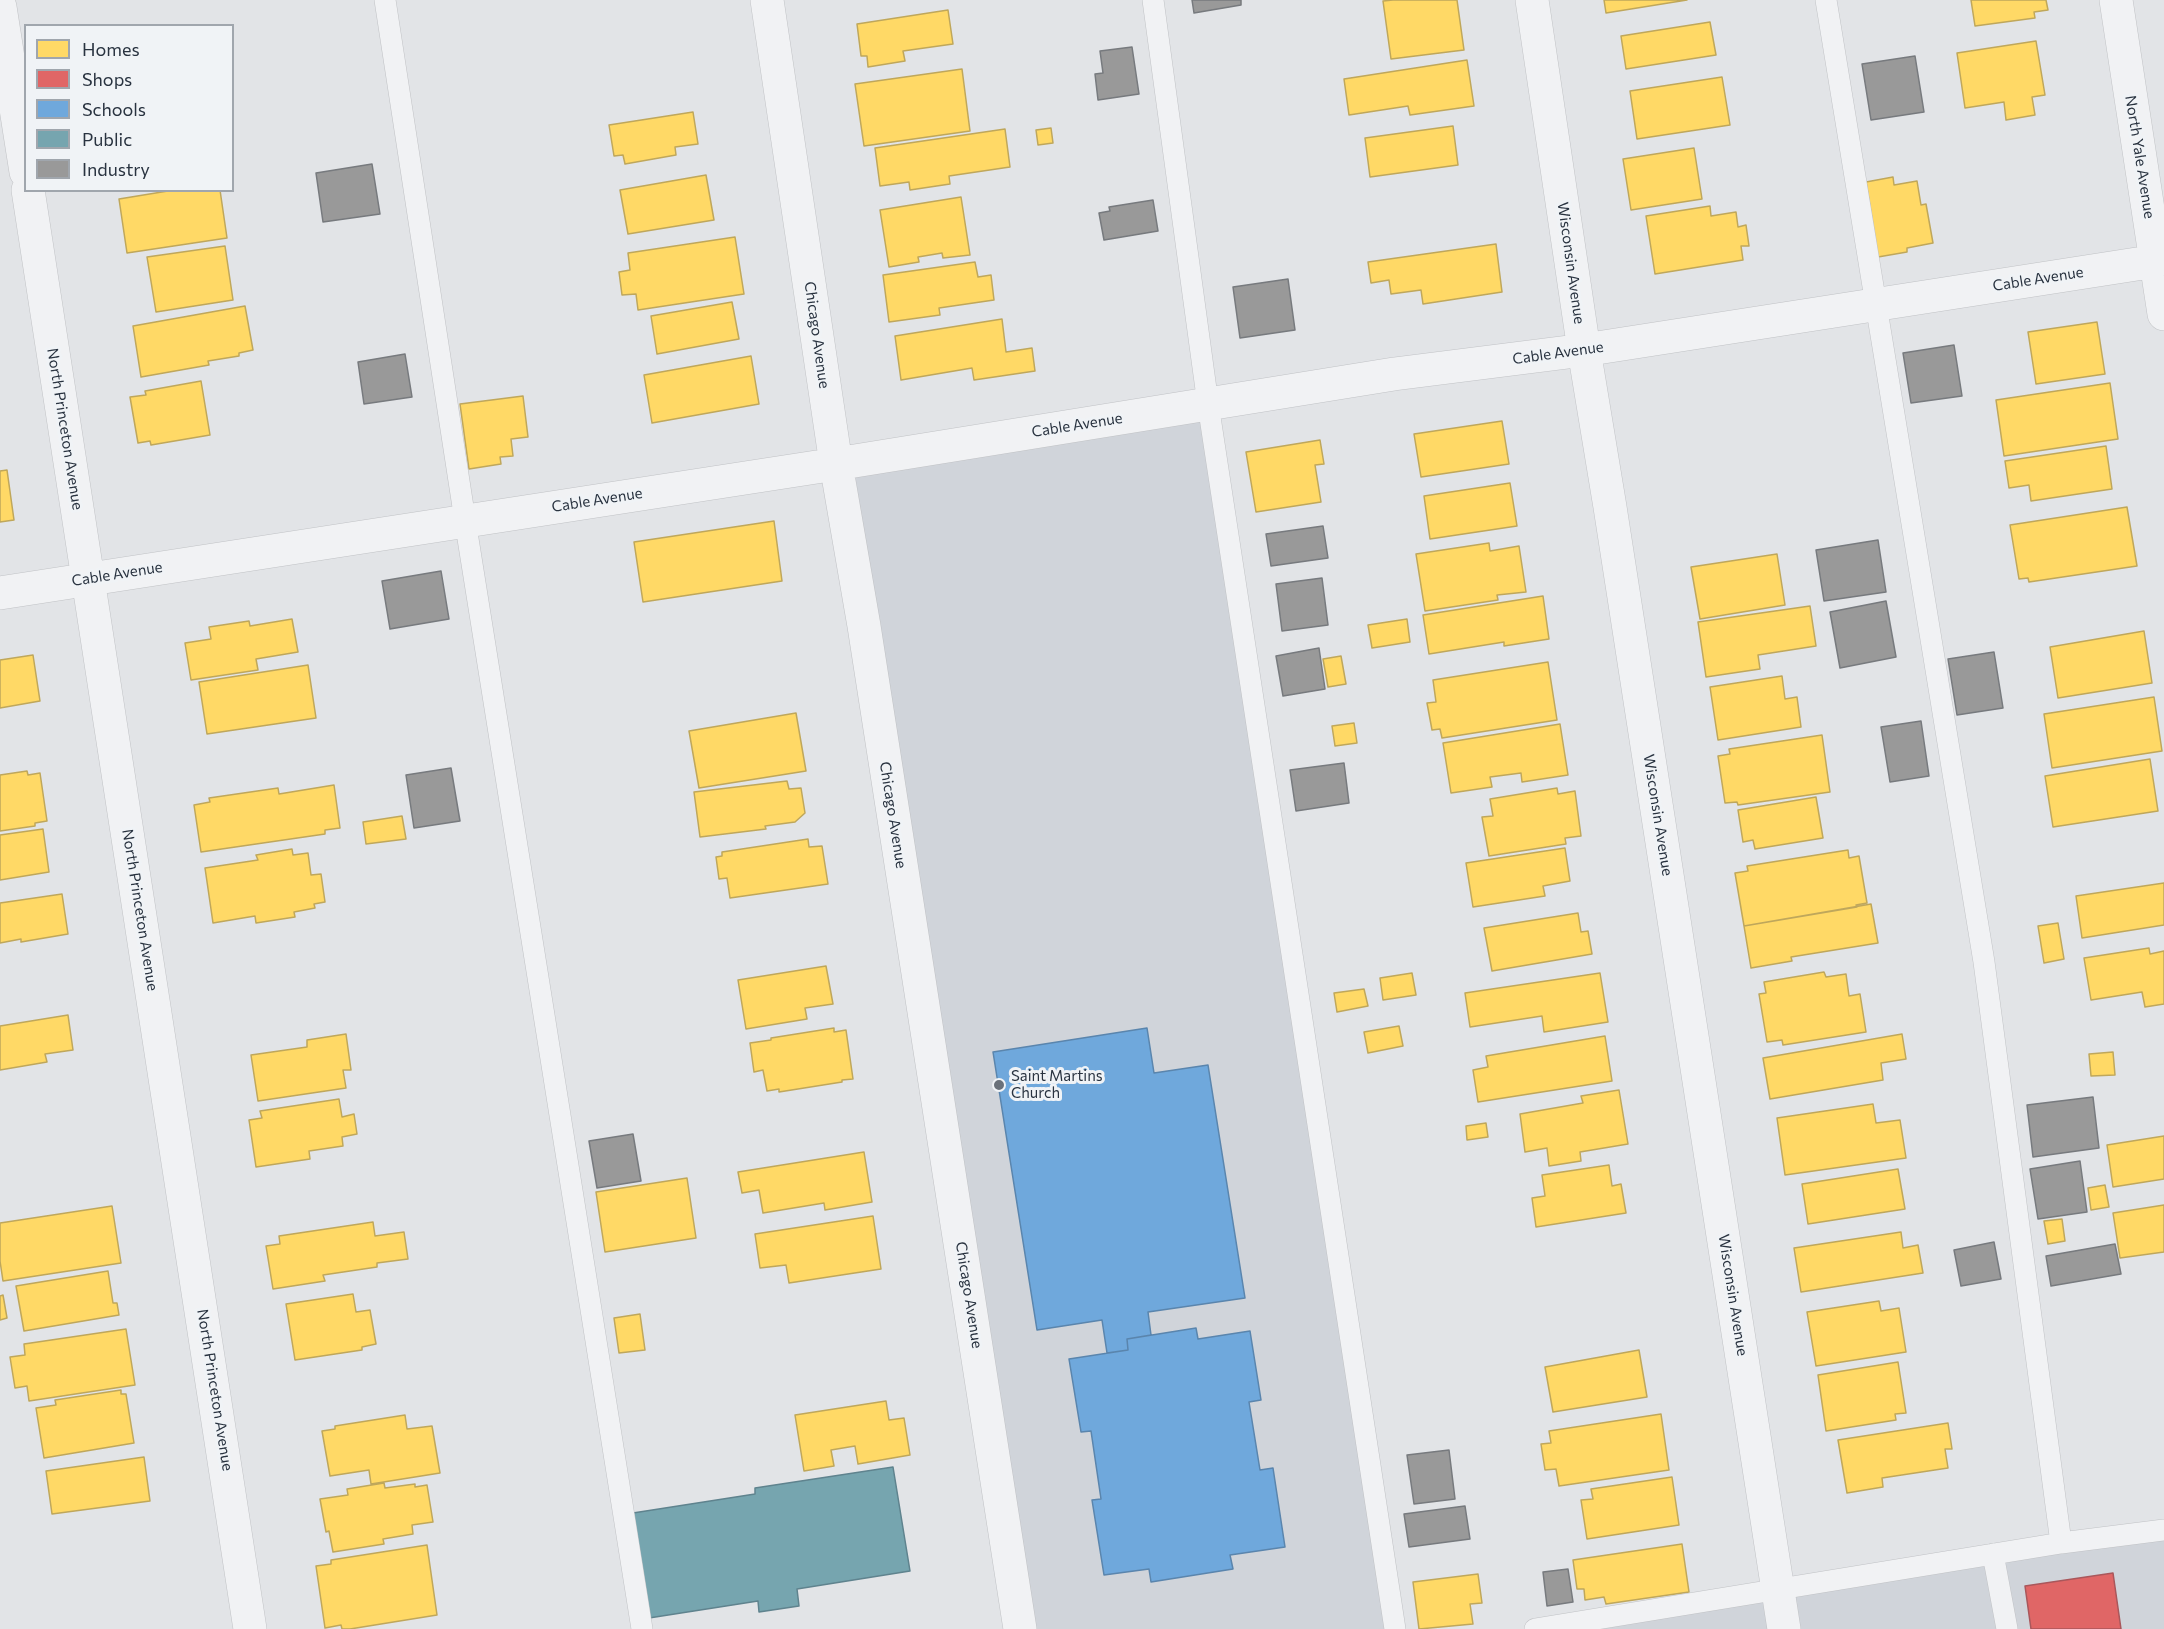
<!DOCTYPE html>
<html>
<head>
<meta charset="utf-8">
<style>
	body { margin:0 }
	#map { position:relative; width:2164px; height:1629px; overflow:hidden; background:#e2e4e7; font-family:Commissioner,sans-serif }
	canvas { display:block }
	.legend { position:absolute; left:24px; top:24px; width:210px; height:168px; box-sizing:border-box; background:#f0f3f6; border:2px solid #a0a6ad; margin:0; padding:8px 10px; list-style:none; font-size:18px; color:#293340 }
	.legend li { display:flex; align-items:center; gap:12px; height:30px }
	.legend b { width:30px; border:2px solid #a0a6ad }
</style>
</head>
<body>
<div id="map">
<canvas width="2164" height="1629"></canvas>
<ul class="legend">
<li><b style="height:16px;background:#ffd966"></b>Homes</li>
<li><b style="height:16px;background:#e06666"></b>Shops</li>
<li><b style="height:16px;background:#6fa8dc"></b>Schools</li>
<li><b style="height:16px;background:#76a5af"></b>Public</li>
<li><b style="height:16px;background:#999"></b>Industry</li>
</ul>
</div>
<script>
const ctx = document.querySelector('canvas').getContext('2d');
ctx.lineJoin = 'round';
function paint(path, color) {
  ctx.fillStyle = color;
  ctx.fill(path, 'evenodd');
}
function strokePath(path, color, width, dash) {
  ctx.strokeStyle = color;
  ctx.lineWidth = width;
  ctx.lineCap = dash ? 'butt' : 'round';
  ctx.setLineDash(dash || []);
  ctx.stroke(path);
}
function drawText(font, color, halo, rows, align = 'center') {
  ctx.font = font + ' Commissioner,sans-serif';
  ctx.lineWidth = 6;
  ctx.setLineDash([]);
  ctx.textBaseline = 'middle';
  ctx.strokeStyle = halo;
  ctx.fillStyle = color;
  for (const [text, x, y, turn = 0] of rows) {
    ctx.save();
    ctx.translate(x, y);
    ctx.rotate((+turn || 0) * Math.PI / 180);
    ctx.textAlign = isNaN(turn) ? turn : align;
    if (halo) ctx.strokeText(text, 0, 0);
    ctx.fillText(text, 0, 0);
    ctx.restore();
  }
}
const built = new Path2D(`
	M1208,404l187,1225h-376l-183,-1165z
	M2164,1530v99h-629z`);
const homes = new Path2D(`
	M1393,0h64l7,50 -73,9 -8,-58z
	M1604,0h83l-81,13z
	M1971,0h75l2,10 -14,2 1,6 -60,8z
	M948,10l5,34 -50,7 2,10 -37,6 -1,-11h-6l-4,-32z
	M1710,22l6,33 -90,14 -5,-33z
	M2036,41l9,54 -13,2 3,18 -29,5 -2,-18 -39,6 -8,-55z
	M1467,60l7,46 -64,9 -2,-9 -59,9 -5,-36z
	M962,69l8,62 -106,15 -9,-62z
	M1722,77l8,48 -93,14 -7,-48z
	M693,112l5,32 -23,3 1,8 -51,9 -2,-9 -9,1 -5,-31z
	M1453,126l5,39 -88,12 -5,-39z
	M1051,128l2,15 -15,2 -2,-15z
	M1005,129l5,38 -61,9 1,8 -40,6 -1,-8 -29,4 -5,-38z
	M1694,148l8,51 -71,11 -8,-51z
	M706,175l8,45 -86,14 -8,-44z
	M1893,177l1,8 23,-4 4,24 5,-1 7,39 -26,5v4l-29,5 -12,-75z
	M174,190h46l7,48 -100,15 -8,-54z
	M961,197l9,58 -27,3 -1,-5 -24,4 1,5 -30,5 -9,-57z
	M1710,206l1,10 25,-4 2,15 8,-2 3,21h-8l2,14 -88,14 -9,-58z
	M735,237l9,57 -106,16 -2,-16 -14,1 -3,-23 11,-2 -2,-17z
	M1496,244l6,48 -79,12 -2,-14 -30,4 -2,-14 -18,3 -3,-21z
	M225,246l8,54 -77,12 -9,-55z
	M975,262l3,15 13,-2 3,25 -55,8 1,7 -51,7 -6,-47z
	M732,302l7,37 -82,15 -6,-38z
	M245,306l8,44 -14,3v3l-31,5 1,4 -68,12 -8,-51z
	M1002,319l4,33 26,-4 3,23 -61,9 -2,-12 -71,12 -6,-44z
	M2097,322l8,52 -69,10 -8,-52z
	M751,356l8,48 -107,19 -8,-48z
	M201,381l9,54 -59,10 -1,-4 -12,2 -8,-46 16,-2 -1,-4z
	M2110,383l8,56 -114,17 -8,-56z
	M523,396l5,41 -17,2 2,17 -13,1 1,7 -32,5 -9,-65z
	M1502,421l7,43 -88,13 -7,-43z
	M1320,440l4,24 -9,1 6,37 -65,10 -10,-60z
	M2106,446l6,43 -81,12 -2,-16 -20,3 -4,-27z
	M7,470l7,50 -14,2v-51z
	M1510,483l7,43 -87,13 -6,-43z
	M2127,507l10,59 -108,16 -1,-4 -9,1 -9,-54z
	M774,521l8,60 -139,21 -9,-60z
	M1489,543l1,8 29,-5 7,46 -29,3 1,5 -73,11 -9,-57z
	M1777,554l8,51 -85,14 -9,-52z
	M1543,596l6,43 -45,7v-4l-75,12 -6,-39z
	M1810,606l6,40 -58,9 2,14 -54,8 -8,-55z
	M292,619l6,33 -42,7 2,11 -67,10 -6,-37 26,-4 -2,-12 40,-6 1,5z
	M1407,619l3,23 -38,6 -4,-23z
	M2144,631l8,52 -94,15 -8,-51z
	M33,655l7,46 -40,7v-48z
	M1341,656l5,28 -18,3 -5,-28z
	M1548,662l9,58 -115,18 -2,-9 -8,1 -5,-27 9,-1 -3,-22z
	M308,665l8,53 -109,16 -8,-52z
	M1782,676l3,23 12,-2 4,30 -83,13 -8,-53z
	M2154,697l8,54 -110,17 -8,-54z
	M796,713l10,58 -107,17 -10,-57z
	M1354,723l3,20 -22,3 -3,-20z
	M1560,724l8,51 -46,7 -1,-9 -31,4 2,10 -41,6 -8,-50z
	M1822,735l8,57 -92,13 -1,-3 -12,1 -7,-47 12,-2 -1,-5z
	M2150,759l8,52 -105,16 -8,-51z
	M27,771l1,4 12,-2 7,48 -12,2v3l-35,5v-56z
	M787,781l2,8 12,-1 4,25 -10,9 -30,4 1,3 -66,8 -6,-45z
	M334,785l6,43 -15,2v4l-124,18 -7,-47 16,-3 -1,-4 69,-10 1,6z
	M1557,788l1,6 17,-3 6,45 -16,2 1,6 -77,12 -7,-39 11,-1 -3,-17z
	M1816,797l7,41 -68,11 -2,-9 -10,2 -5,-32z
	M402,816l4,23 -40,5 -3,-22z
	M43,829l6,43 -49,8v-45z
	M808,839l1,8 13,-1 6,38 -98,14 -3,-20 -8,1 -3,-22 6,-1v-4z
	M1565,848l5,33 -27,5 2,10 -72,11 -7,-44z
	M292,849l1,6 15,-2 3,22 10,-1 4,28 -11,2 1,4 -21,4 1,5 -39,6 -1,-7 -42,7 -8,-55 53,-8 -2,-5z
	M1848,850l1,8 10,-2 8,47 -11,2 1,2 -113,19 -9,-53 13,-2 -1,-5z
	M2164,883v42l-82,13 -6,-42z
	M62,894l6,40 -47,8v-3l-21,4v-40z
	M1871,904l7,39 -87,14 1,4 -41,7 -7,-42z
	M1578,913l3,19 7,-1 4,23 -100,17 -8,-43z
	M2058,923l6,36 -20,4 -6,-37z
	M2149,948l1,6 14,-3v53l-19,3 -3,-15 -51,8 -7,-42z
	M826,966l7,38 -28,4 2,11 -61,10 -8,-49z
	M1824,972l2,5 20,-3 3,22 11,-2 6,38 -83,13 -1,-5 -15,2 -8,-48 7,-1 -2,-11z
	M1412,973l4,22 -33,5 -3,-22z
	M1600,973l8,49 -64,10 -2,-16 -72,11 -5,-34z
	M1364,989l4,17 -31,6 -3,-19z
	M68,1015l5,35 -28,4 2,8 -47,8v-44z
	M1399,1026l4,20 -35,7 -4,-21z
	M834,1028v4l12,-2 7,49 -11,1v2l-63,10v-3l-12,2 -4,-21 -9,2 -4,-29 21,-3v-2z
	M346,1034l5,36h-8l3,18 -88,13 -7,-46 56,-8v-7z
	M1902,1034l4,25 -25,4 2,17 -113,19 -7,-41z
	M1605,1036l7,45 -134,21 -5,-32 15,-3 -2,-11z
	M2113,1052l2,23 -24,1 -2,-22z
	M1619,1090l9,54 -48,8 1,9 -32,5 -2,-18 -22,4 -5,-38 63,-11 -2,-7z
	M339,1099l3,18 12,-3 3,20 -15,3 1,9 -34,5 1,8 -54,8 -7,-47 13,-2 -2,-7z
	M1873,1104l3,19 24,-3 6,38 -121,17 -8,-57z
	M1486,1123l2,14 -21,3 -1,-14z
	M2164,1136v43l-51,8 -6,-42z
	M864,1152l8,50 -47,8 -1,-7 -61,10 -4,-23 -17,3 -4,-21z
	M1609,1165l3,21 9,-2 5,29 -90,14 -4,-29 13,-2 -3,-21z
	M1898,1169l7,40 -97,15 -6,-40z
	M687,1178l9,60 -91,14 -9,-60z
	M2105,1185l4,22 -18,3 -3,-22z
	M2164,1205v47l-44,6 -7,-45z
	M112,1206l9,57 -118,18 -3,-20v-38z
	M873,1216l8,53 -92,14 -3,-18 -26,3 -5,-34z
	M2062,1219l3,22 -17,3 -4,-23z
	M373,1222l2,14 29,-4 4,27 -31,4v4l-54,8 2,6 -52,8 -7,-43 14,-2 -1,-8z
	M1901,1232l2,16 15,-3 5,28 -122,19 -7,-44z
	M108,1271l5,32h4l2,12 -95,16 -8,-45z
	M353,1294l3,18 14,-2 6,34 -14,3v3l-67,10 -9,-56z
	M3,1295l4,23 -7,2v-24z
	M1879,1301l2,10 18,-3 7,44 -90,14 -9,-54z
	M640,1314l5,36 -26,3 -5,-35z
	M126,1329l9,56 -106,16 -2,-15 -12,2 -5,-31 15,-2 -1,-11z
	M1639,1350l8,47 -94,15 -8,-45z
	M1898,1362l8,51 -11,1 1,6 -70,11 -8,-56z
	M121,1390v4h5l8,49 -90,15 -8,-50 20,-3 -1,-5z
	M886,1401l3,19 15,-2 6,37 -52,9 -3,-18 -24,4 3,16 -30,5 -9,-56z
	M1661,1414l8,56 -110,16 -3,-17 -11,1 -4,-26 10,-1 -2,-12z
	M405,1415l2,14 25,-3 8,47 -69,11 -2,-14 -39,6 -8,-45 13,-2v-3z
	M1948,1423l4,26h-7l3,19 -66,10 1,9 -36,6 -9,-53z
	M144,1457l6,44 -98,13 -6,-43z
	M1672,1477l7,48 -92,14 -6,-39 12,-1 -2,-10z
	M384,1483l1,5 30,-4v3l12,-2 6,37 -21,3 1,9 -30,5 1,5 -51,8 -4,-21 -3,1 -6,-33 28,-4 -1,-6z
	M1682,1544l7,48 -83,12 -2,-7 -19,3 -1,-11h-7l-4,-29z
	M427,1545l10,70 -87,14h-8l-1,-4 -16,3 -9,-62 15,-2v-4z
	M1478,1574l4,29 -12,1 3,20 -54,5 -6,-47z`);
const shops = new Path2D(`
	M2113,1573l8,56h-90l-6,-43z`);
const schools = new Path2D(`
	M1147,1028l7,45 54,-8 37,233 -97,14 3,23 -24,4 1,11 -21,3 -5,-33 -65,10 -44,-278z
	M1196,1328l2,11 52,-8 11,69 -12,2 11,68 13,-2 12,79 -55,8 3,14 -82,13 -2,-13 -45,6 -12,-75 9,-1 -10,-68 -10,1 -12,-73 59,-9 -1,-11z`);
const public = new Path2D(`
	M893,1467l17,104 -113,18 2,17 -40,6 -1,-11 -109,17 -16,-105 122,-19v-6z`);
const industry = new Path2D(`
	M1192,0h49v5l-47,8z
	M1132,47l7,47 -41,6 -3,-26 8,-1 -3,-22z
	M1915,56l9,56 -53,8 -9,-56z
	M372,164l8,50 -57,8 -7,-49z
	M1153,200l5,31 -54,9 -5,-27 11,-2 -1,-4z
	M1288,279l7,51 -55,8 -7,-51z
	M1954,345l8,51 -51,7 -8,-50z
	M405,354l7,43 -48,7 -6,-42z
	M1323,526l5,32 -57,8 -5,-32z
	M1878,540l8,52 -62,9 -8,-51z
	M441,571l8,48 -59,10 -8,-48z
	M1322,578l6,47 -46,6 -6,-47z
	M1886,601l10,56 -56,11 -10,-56z
	M1319,648l6,41 -42,7 -7,-40z
	M1994,652l9,56 -46,7 -9,-56z
	M1921,721l8,55 -39,6 -9,-55z
	M1344,763l5,40 -53,8 -6,-41z
	M451,768l9,53 -46,7 -8,-53z
	M2093,1097l6,51 -66,9 -6,-52z
	M633,1134l8,47 -44,7 -8,-47z
	M2080,1161l7,51 -49,7 -8,-50z
	M1994,1242l7,37 -40,7 -7,-36z
	M2115,1244l6,30 -70,12 -5,-30z
	M1449,1450l6,49 -41,5 -7,-49z
	M1465,1506l5,33 -61,8 -5,-33z
	M1568,1569l5,33 -26,4 -4,-34z`);
const service = new Path2D(`
	M385,0l80,520 177,1109
	M1153,0l55,404 187,1225
	M1826,0l158,962 77,581
	M1993,1554l14,75
	M1535,1629l526,-86 103,-13`);
const minor = new Path2D(`
	M767,0l69,464 28,162 156,1003
	M1532,0l52,350 26,157 174,1122
	M2116,0l48,314
	M0,7l26,165
	M28,190l222,1439
	M0,593l836,-129 558,-90 190,-24 572,-89`);
const markers = [
	[999,1085,6,"#6a717a"]
];
const streetNames = [
	["North Yale Avenue",2140,157,81],
	["Wisconsin Avenue",1571,263,82],
	["Cable Avenue",2038,279,-9],
	["Chicago Avenue",817,335,82],
	["Cable Avenue",1558,353,-8],
	["Cable Avenue",1077,425,-9],
	["North Princeton Avenue",65,429,81],
	["Cable Avenue",597,500,-9],
	["Cable Avenue",117,574,-9],
	["Chicago Avenue",893,815,81],
	["Wisconsin Avenue",1658,815,81],
	["North Princeton Avenue",140,910,81],
	["Chicago Avenue",969,1295,81],
	["Wisconsin Avenue",1733,1295,81],
	["North Princeton Avenue",215,1390,81]
];
const poiNames = [
	["Saint Martins",1011,1076],
	["Church",1011,1093]
];
paint(built, '#d0d4da');
paint(homes, '#ffd966');
strokePath(homes, '#bfa75b', 1.5);
paint(shops, '#e06666');
strokePath(shops, '#a9575b', 1.5);
paint(schools, '#6fa8dc');
strokePath(schools, '#5a85ad', 1.5);
paint(public, '#76a5af');
strokePath(public, '#5f838e', 1.5);
paint(industry, '#999');
strokePath(industry, '#777a7e', 1.5);
strokePath(service, '#c0c2c5', 22);
strokePath(minor, '#c0c2c5', 34);
strokePath(service, '#f1f2f4', 21);
strokePath(minor, '#f1f2f4', 33);
for (const [x, y, r, color] of markers) {
  const dot = new Path2D();
  dot.arc(x, y, r, 0, 2 * Math.PI);
  ctx.fillStyle = color;
  ctx.fill(dot);
  strokePath(dot, '#f0f3f6', 2);
}
drawText('15px', '#293340', '#f0f3f6', streetNames);
drawText('15px', '#293340', '#f0f3f6', poiNames, 'left');
</script>
</body>
</html>
